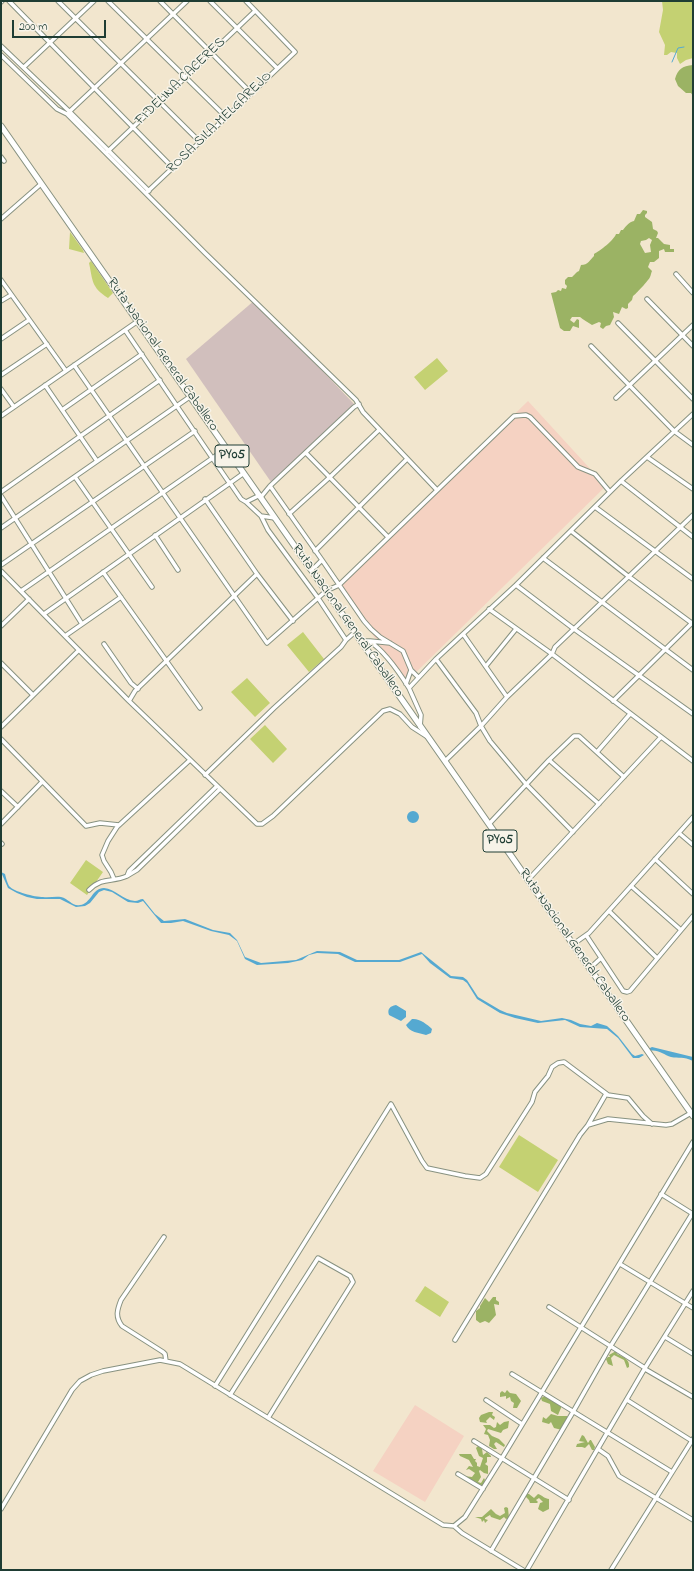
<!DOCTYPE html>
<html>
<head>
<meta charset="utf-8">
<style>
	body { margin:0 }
	#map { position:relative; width:694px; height:1571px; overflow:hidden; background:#f2e6ce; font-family:"Indie Flower",sans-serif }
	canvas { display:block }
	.frame { position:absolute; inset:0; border:2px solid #1f3d34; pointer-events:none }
	.scale { position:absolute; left:12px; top:20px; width:94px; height:18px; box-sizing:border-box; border:2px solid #1f3d34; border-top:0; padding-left:5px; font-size:12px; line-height:14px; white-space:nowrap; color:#1f3d34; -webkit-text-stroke:3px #f7f3e8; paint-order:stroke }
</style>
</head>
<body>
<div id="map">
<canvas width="694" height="1571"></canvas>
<div class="frame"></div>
<div class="scale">200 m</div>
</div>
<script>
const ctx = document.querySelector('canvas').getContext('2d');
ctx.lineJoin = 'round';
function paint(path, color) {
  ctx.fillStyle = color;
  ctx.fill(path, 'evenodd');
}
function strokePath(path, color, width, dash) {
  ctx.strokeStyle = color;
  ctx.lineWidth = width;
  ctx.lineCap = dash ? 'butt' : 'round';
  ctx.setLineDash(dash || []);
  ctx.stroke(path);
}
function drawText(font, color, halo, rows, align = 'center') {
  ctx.font = font + ' "Indie Flower",sans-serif';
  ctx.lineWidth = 3;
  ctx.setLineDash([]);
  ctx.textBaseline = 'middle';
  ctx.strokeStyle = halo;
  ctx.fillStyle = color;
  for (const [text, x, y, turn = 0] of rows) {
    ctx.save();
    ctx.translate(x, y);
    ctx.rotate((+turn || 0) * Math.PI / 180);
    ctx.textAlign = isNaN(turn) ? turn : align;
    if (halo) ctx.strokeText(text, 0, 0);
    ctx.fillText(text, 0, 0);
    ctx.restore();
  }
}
const built = new Path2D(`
	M528,401l78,85 -201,197 -66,-98z
	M415,1405l49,31 -39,66 -52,-31z`);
const industrial = new Path2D(`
	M255,300l100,105 -84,77 -85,-123z`);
const green = new Path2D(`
	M662,1h31v57l-7,2 -6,4 -3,-6v-5l-6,-1 -4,3h-3l1,-10 -6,-13 4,-22z
	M70,232l13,18 1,3 -15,-4z
	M91,261l22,32 -5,5c-17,-11 -15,-17 -19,-35z
	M437,358l11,13 -23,19 -11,-13z
	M303,632l21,27 -15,13 -22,-27z
	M247,678l23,25 -15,14 -24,-25z
	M265,725l22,24 -14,14 -23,-24z
	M86,860l17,12 -16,23 -17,-12z
	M519,1135l39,25 -20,32 -39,-25z
	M425,1286l24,16 -9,15 -25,-16z`);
const forest = new Path2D(`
	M693,65v31l-2,-3h-5l-8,-7 -3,-7c3,-10 7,-13 18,-14z
	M643,210l4,1v2l-2,2v2l7,5 1,7 4,2 1,2 -2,5h2l6,6 6,1v4h4v3h-9l-1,-3 -5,2v7l-5,4h-4l-2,5 4,4c-1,2 -1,4 -2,6 -1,3 -15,18 -17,19l-1,4 -4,4v4l-2,1 -4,-2 -3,7 -6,-2 1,5 -4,8 -4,1 -3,3 -3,-2 1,-4 -2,-1 -7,3c-4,-3 -9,-5 -12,-8h-8l-2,3 4,3 3,-4 2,1v8l-6,-2 -3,5h-6l-4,-3 -9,-35 5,-1 2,-2 3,1 1,-3 4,1 1,-3 -2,-2v-4l3,-3h4l5,-5 2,-1 2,-6c7,0 9,-5 13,-9v-2c6,-3 20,-14 22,-20h3l2,-4h2c3,-4 6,-8 11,-9l3,-7h3zM649,238l3,2 -2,5 1,7 -6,1 -5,-9 1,-3 5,-1z
	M493,1297h3v3l3,2v3l-5,-1 2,11 -7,8 -4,-2 -5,2 -4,-3v-9l4,-3v-2l5,-8 4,4z
	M616,1351l1,3c6,3 13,5 12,13l-2,1 -3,-8 -10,-5 -3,3 2,8 -5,-2 -2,-5 2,-2h2l-1,-2z
	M507,1390l3,3 6,1 5,7 -4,7h-4l1,-5 -3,-2 -1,-4 -4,2v-3l-6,1v-4l2,-2 3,2z
	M545,1396l16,10v2l-3,7 -7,-4 -1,-7 -8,-3 -1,-3z
	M489,1412h4l-1,3 3,2 -1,3 -4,-3 -4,4 1,2 -7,-1 -1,-4 2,-3z
	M551,1414l7,2h9v6l-5,8 -8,-2 -3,-6 -2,2 -7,-2 1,-5 3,2z
	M509,1421l-1,7 -5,2 -2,3 -13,-4 -1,2 5,5 7,3 6,6 -1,2 -8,-5 -2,2 3,5h-3l-5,-3 1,-6 -2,-5 -4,-1 2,-5 -3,-4h7l4,3 2,-1 1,-5 3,3 4,-3z
	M582,1435l2,1 4,7 2,-3h1l4,7 -1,3h-2l-3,-6 -4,4 -3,-1h-6l1,-3 8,-2 -6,-1z
	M478,1446l4,3 1,6 4,-3 4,4v1h-4v5l-2,2 3,2v8l-4,-1 -4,-3 -1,1 2,6 -3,5 3,1 3,-5 1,2 -2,5 -2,2 -17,-11 8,1 3,-4 -6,-4 -3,1 3,-4 4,1 -4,-7 -9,-4 -1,-2h12l3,5h2l-1,2 2,2v3l3,1 3,-9 -4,-2 -3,-8z
	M526,1494h3l5,4 4,-4c4,1 7,5 11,5v10l-6,3 -5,-3 2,-6 3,-1 -4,-4 -3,2 2,2 -1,1h-7l-1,-3 -3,-3z
	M506,1507l2,1 1,10 -3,1 -2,-2 -4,3 -9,-3 -1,-2 -5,3v1l3,1 -3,3 -1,-3 -2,2 -1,-3 -6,-2h7l9,-8 5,5 4,2 5,-3 -1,-5z`);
const water = new Path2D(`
	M407 817a6 6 0 1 1 12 0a6 6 0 1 1-12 0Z
	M1,872l4,2c1,4 2,8 4,12 5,6 26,11 34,11 6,1 12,-1 18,0 8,2 12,10 19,8 11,-1 12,-17 24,-17 11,1 19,12 31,13 3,0 5,-2 8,-2l12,15 9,7 21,-2 28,11 17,3 7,7 8,17 16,6 12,-1 23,-2 21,-9 23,1 17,8h42l22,-8 30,24 12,1 4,3 11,17 22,13 7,3 34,8 21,-3 9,2 9,4 11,2 6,-3 10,3 11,10 14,18 3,2 7,-2 2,1 -5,3h-6l-15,-20 -11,-9 -27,-2 -15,-7 -27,3 -23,-5 -15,-5 -23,-14 -10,-16 -4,-3 -13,-2 -20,-15 -8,-9 -22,8h-45l-17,-8 -21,-1 -8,2 -7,5 -14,3 -31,2 -12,-6 -8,-18 -8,-6 -18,-4 -28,-10 -12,2h-10l-18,-22 -5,2 -10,-1 -16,-10 -8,-2 -5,2 -9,11 -5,3 -9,1 -16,-8h-23l-10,-2 -10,-4 -9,-5z
	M396,1005l10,6v6l-5,4 -12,-6c-2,-6 1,-9 7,-10z
	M412,1019c7,-1 15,5 20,10l-1,4 -5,2c-7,-2 -17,-3 -20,-10z
	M652,1047l41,10v4c-10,-5 -14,-2 -22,-4 -7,-2 -14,-8 -21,-6l-2,-2z`);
const stream = new Path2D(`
	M672,62l6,-14 6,-1`);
const minor = new Path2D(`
	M9,1l164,167
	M58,1l142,141
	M108,1l118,116
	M160,1l91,92
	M210,1l67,67
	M1,2l1,-1
	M1,46l69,66 79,79
	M1,55l56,54 10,5 138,139 151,147 7,12 74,78
	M24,67l70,-66
	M69,112l118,-111
	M107,152l148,-141
	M1,157l3,4
	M146,193l149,-141 -49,-51
	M1,219l40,-35
	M676,274l17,19
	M1,280l65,91
	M647,299l46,47
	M1,301l10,-6
	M618,323l75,76
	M125,330l103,151 2,2 14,-10
	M1,339l28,-19
	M591,346l83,85 19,14
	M74,365l193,278 59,-52 13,-6 175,-169 12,-1 4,2 48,50 17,7 15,18
	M1,375l46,-31
	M45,385l52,76
	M1,389l13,18
	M616,398l77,-73
	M62,410l80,-56
	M1,416l137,-95
	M306,453l82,84
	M647,457l46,32
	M75,477l77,110
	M621,481l72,56
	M270,486l52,74 -7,7 -5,2
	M1,492l159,-112
	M1,496l81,128
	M261,497l9,-11 84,-79 5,-3
	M205,499l52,75 36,47
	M246,502l15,14 14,2
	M595,507l98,72
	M289,514l41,-37 49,-47
	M261,516l7,14 50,68 28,42
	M1,528l190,-132
	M571,531l57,45 65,48
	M155,535l23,35
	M315,551l92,-92
	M543,558l150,112
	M322,560l42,61 7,8 9,8 23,14 8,19 7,7
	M1,565l194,-134
	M1,571l128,130 128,123h5l11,-8 110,-105 7,-2 10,5 12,13 14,9
	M103,572l97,136
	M516,585l58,44 119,85
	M21,591l206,-143
	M489,609l63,45 141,107
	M44,614l186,-131 11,16 5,3 14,-7
	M1,626l28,-27
	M463,634l44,63
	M65,636l56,-39
	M361,641h8c16,10 30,31 40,47
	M370,641l20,2
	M104,644l27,39 7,6
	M436,659l40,54 5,13 9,15 36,43 47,48
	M1,663l32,32
	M486,666l30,-37
	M406,684l5,-14
	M129,701l6,-10 122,-117
	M613,701l80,-79
	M1,727l78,-77
	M420,727l1,-12 -12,-27 27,-29 80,-74 105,-104 72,-67
	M1,739l85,87 14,-3 19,2
	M597,752l33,-38
	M549,760l50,44
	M445,761l36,-35 26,-29 45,-43 3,-7 138,-132
	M205,775l69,-67 67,-61 5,-7 9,-8
	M217,786l-88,85 -2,5 10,-6 83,-81
	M1,791l17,16
	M1,824l41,-42
	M489,824l60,-64 25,-24h5l45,41
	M679,833l14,12
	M1,843l1,1
	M655,859l38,35
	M114,879l-3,-7 -7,-11 -2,-6 6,-14 9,-14 73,-67
	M528,880l133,-143
	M631,886l50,44
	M89,890c14,-14 23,-7 38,-14
	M609,911l48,47
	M586,935l37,56 4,1 3,-1 63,-75
	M572,945l17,-12 104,-116
	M589,969l12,-11
	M588,1125l18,-31
	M661,1194l32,20
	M164,1237l-43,63c-4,10 -6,17 1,26l41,26 2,2 1,7
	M620,1264l73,44
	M549,1307l96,61
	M665,1337l28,17
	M455,1340l125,-205 8,-10 20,-6 58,6 6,-1 19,-11
	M645,1369l48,28
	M512,1374l160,98
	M215,1386l176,-282 31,57 5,7 38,8 15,2 6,-4 46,-72 3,-10 13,-16 4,-9 6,-4 6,-1 44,33 20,3 15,18 9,8
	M230,1395l88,-137 32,18 3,6 -85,136
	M486,1400l36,24
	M627,1400l65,41
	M474,1441l95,59
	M598,1449l10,7 11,20 74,44
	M458,1474l25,15
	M1,1509l71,-119 8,-9 11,-6 12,-4 57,-11 20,4 263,161 11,1 8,7 61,37
	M454,1526l11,-9 37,-59 191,-316
	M491,1551l82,-139 37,-65 82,-133
	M527,1570l118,-202 48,-77
	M611,1570l82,-131`);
const highway = new Path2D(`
	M1,126l692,990`);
const shields = [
	[232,456,34],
	[500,841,34]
];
const shieldNames = [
	["PY05",232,456],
	["PY05",500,841]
];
const streetNames = [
	["FIDELINA CACERES",181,82,-44],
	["ROSA SILA MELGAREJO",220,123,-44],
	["Ruta Nacional General Caballero",162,355,55],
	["Ruta Nacional General Caballero",347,621,55],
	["Ruta Nacional General Caballero",574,946,55]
];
paint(built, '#f5d2c2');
paint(industrial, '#d1bfbd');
paint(green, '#c4d172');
paint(forest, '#9bb364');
paint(water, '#55a9d1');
strokePath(stream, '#55a9d1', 1);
strokePath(minor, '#889281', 5.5);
strokePath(highway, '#889281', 7);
strokePath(minor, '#fff', 3.5);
strokePath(highway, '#fff', 5);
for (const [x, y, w] of shields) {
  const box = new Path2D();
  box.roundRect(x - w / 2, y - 11, w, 22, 3);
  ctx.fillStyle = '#f7f3e8';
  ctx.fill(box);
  strokePath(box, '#1f3d34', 1);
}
drawText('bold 13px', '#1f3d34', null, shieldNames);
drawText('14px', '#1f3d34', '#f7f3e8', streetNames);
</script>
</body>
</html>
